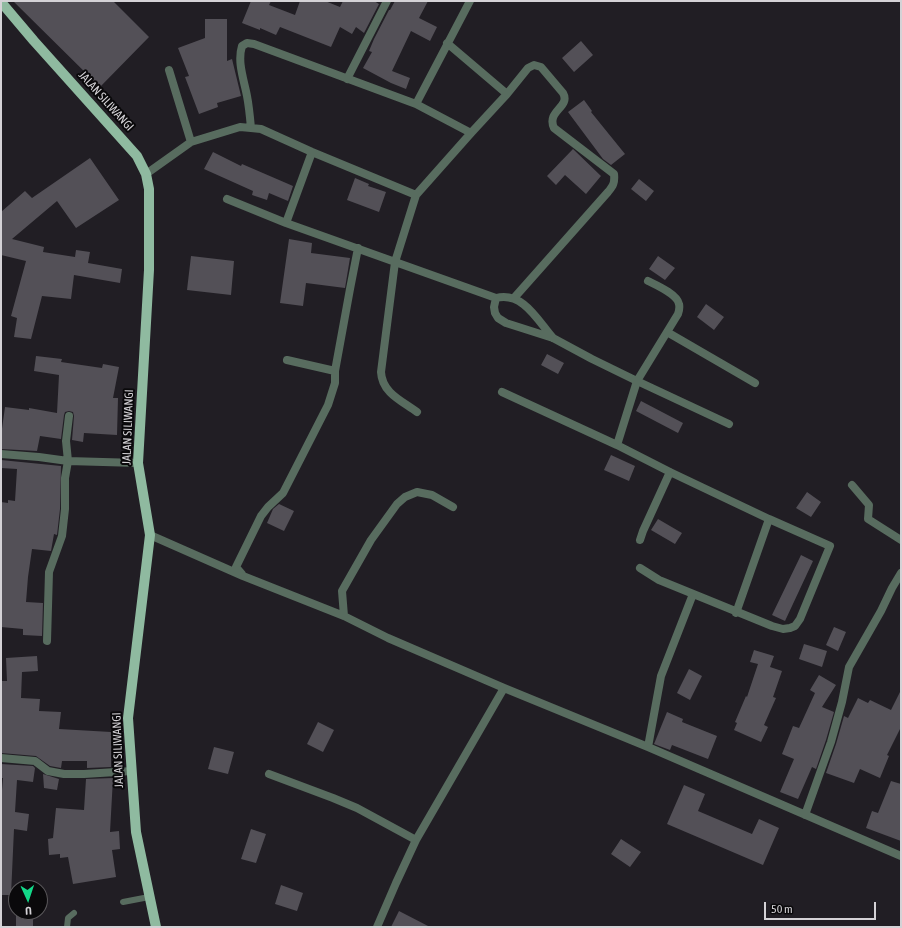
<!DOCTYPE html>
<html>
<head>
<meta charset="utf-8">
<style>
	body { margin:0 }
	#map { position:relative; width:902px; height:928px; overflow:hidden; background:#211e24; font-family:"Asap Condensed",sans-serif }
	canvas { display:block }
	.frame { position:absolute; inset:0; border:2px solid #d4d2d6; pointer-events:none }
	.north { position:absolute; left:8px; top:880px; width:40px; height:40px; box-sizing:border-box; background:#0a090b; border:1px solid #5b595c; border-radius:50%; rotate:177deg; font-size:11px; font-weight:700; line-height:16px; text-align:center; color:#d4d2d6 }
	.north::after { content:''; display:block; margin:auto; width:14px; height:18px; background:#13d989; clip-path:polygon(50% 0,100% 100%,50% 72%,0 100%) }
	.scale { position:absolute; left:764px; top:902px; width:112px; height:18px; box-sizing:border-box; border:2px solid #d4d2d6; border-top:0; padding-left:5px; font-size:12px; line-height:14px; white-space:nowrap; color:#d4d2d6; -webkit-text-stroke:3px #0a090b; paint-order:stroke }
</style>
</head>
<body>
<div id="map">
<canvas width="902" height="928"></canvas>
<div class="frame"></div>
<div class="north">U</div>
<div class="scale">50 m</div>
</div>
<script>
const ctx = document.querySelector('canvas').getContext('2d');
ctx.lineJoin = 'round';
function paint(path, color) {
  ctx.fillStyle = color;
  ctx.fill(path, 'evenodd');
}
function strokePath(path, color, width, dash) {
  ctx.strokeStyle = color;
  ctx.lineWidth = width;
  ctx.lineCap = dash ? 'butt' : 'round';
  ctx.setLineDash(dash || []);
  ctx.stroke(path);
}
function drawText(font, color, halo, rows, align = 'center') {
  ctx.font = font + ' "Asap Condensed",sans-serif';
  ctx.lineWidth = 4;
  ctx.setLineDash([]);
  ctx.textBaseline = 'middle';
  ctx.strokeStyle = halo;
  ctx.fillStyle = color;
  for (const [text, x, y, turn = 0] of rows) {
    ctx.save();
    ctx.translate(x, y);
    ctx.rotate((+turn || 0) * Math.PI / 180);
    ctx.textAlign = isNaN(turn) ? turn : align;
    if (halo) ctx.strokeText(text, 0, 0);
    ctx.fillText(text, 0, 0);
    ctx.restore();
  }
}
const building = new Path2D(`
	M13,1h100l36,36 -49,50z
	M251,1h20l-2,4 26,10 5,-14h25l15,6 3,-6h31l5,3 -15,29 -8,-6 -4,7 -12,-7 -9,20 -51,-20 -4,8 -16,-7v2l-18,-7z
	M395,1h33l-9,17 18,9 -7,14 -19,-10 -19,40 18,7 -4,11 -15,-6 -28,-15 9,-16 -3,-1 5,-12 15,-29h1z
	M205,19h22v42l5,-2 9,37 -24,7 1,4 -19,7 -14,-37 4,-1 -11,-28 27,-10z
	M581,41l12,14 -19,17 -12,-14z
	M584,100l8,11 -1,1 34,42 -14,11 -8,-6 -35,-47z
	M573,149l28,27 -15,18 -21,-19 -9,10 -9,-9z
	M213,152l28,14 1,-2 51,22 -5,15 -19,-8 -2,7 -15,-5 1,-4 -49,-22z
	M90,158l29,42 -43,28 -19,-27 -45,38 32,8 -1,5 32,5 1,-7 14,2 -2,11 34,6 -2,14 -46,-8 -3,24 -29,-3 -11,43 -17,-2 3,-19 -6,-2 15,-55 -25,-6v-43l24,-21 7,7z
	M355,178l14,6 -1,2 18,6 -7,20 -32,-12z
	M639,179l15,12 -8,10 -15,-12z
	M289,239l23,4 -1,10 39,5 -5,30 -39,-5 -3,23 -23,-3z
	M191,256l43,5 -3,34 -44,-5z
	M658,256l17,12 -10,12 -16,-11z
	M706,304l18,13 -10,13 -17,-13z
	M547,354l17,9 -6,11 -17,-9z
	M36,356l26,3 -1,3 41,6 1,-4 16,3 -6,31h5l-1,37 -33,-2 -1,9 -11,-2 2,-24 -1,-4 -4,-1 -4,1 -1,3 -3,24 -21,-3 -3,15 -36,-2v-13l4,-29 24,3v-2l28,5 2,-38 -25,-4z
	M641,401l42,22 -5,10 -42,-22z
	M611,455l24,11 -6,15 -25,-11z
	M1,460l60,6 -1,43 -3,26 -3,-1 -3,17 -19,-2 -4,28 -2,25 17,1 -1,33 -19,-1v-6l-22,-2v-125l7,1v-3l7,1 2,-32 -16,-1z
	M807,492l14,10 -10,15 -15,-9z
	M279,504l15,7 -10,20 -17,-8 6,-14z
	M658,519l24,14 -7,11 -24,-14z
	M801,555l12,6 -28,60 -13,-6z
	M834,627l12,5 -8,19 -12,-6z
	M804,644l23,7 -5,16 -23,-8z
	M754,650l20,6 -4,11 12,4 -9,26 3,1 -12,27 4,2 -7,15 -27,-12 3,-7 -2,-1 11,-26 1,1 11,-33 -8,-2z
	M37,656l1,15 -16,1 -1,26 19,1 -1,12 22,1 -2,17 52,3v35l-24,1v-7h-25l-1,7 -11,-2 -14,-10 -35,-3 1,-72h5l-1,-23z
	M689,669l13,7 -12,24 -13,-7z
	M819,675l17,10 -14,22 12,5 -8,28 -10,29 -4,-2 -14,32 -18,-7 14,-33 -12,-5 11,-28 6,2 16,-35 -5,-3z
	M901,690v37l-14,28 2,1 -9,22 -20,-9 -6,14 -28,-10 10,-29 8,-28 4,2 10,-20 10,5 2,-3 21,10z
	M667,712l16,7 -1,3 35,14 -9,23 -36,-14 -2,5 -16,-6z
	M318,722l16,8 -11,22 -16,-8z
	M214,747l20,5 -6,22 -20,-5z
	M1,764l32,2 2,2 -2,14 -16,-2 -2,32 14,2 -2,17 -13,-2 -3,66h-10v-93l2,-24h-2z
	M43,774l16,5 -2,11 -13,-2z
	M113,778l-3,54 9,-1 1,18 -8,1 4,27 -43,7 -5,-27 -8,1v-4l-11,1 -1,-16 5,-1 3,-30 28,2 2,-31z
	M891,781l10,3v57l-35,-13 6,-17 6,2z
	M684,785l21,9 -7,17 54,23 7,-15 20,9 -16,37 -96,-41z
	M251,829l15,5 -10,29 -15,-4z
	M621,839l20,13 -11,15 -19,-13z
	M281,885l22,8 -6,18 -22,-7z
	M399,911l31,16h-39z
	M16,912h17v15h-17z`);
const service = new Path2D(`
	M123,902l26,-5
	M67,927l1,-9 6,-5`);
const minor = new Path2D(`
	M447,43l60,51
	M169,70l22,72
	M347,79l40,-78
	M416,104l54,-103
	M251,128c-1,-11 -2,-22 -4,-32 -3,-16 -10,-34 -5,-50l5,-3 7,1 162,60 55,29
	M146,174l45,-32 49,-15 11,1 10,1 51,23 104,43 55,-62 36,-39 21,-26 6,-3 7,2 22,26c8,14 -17,18 -9,35l60,46c1,9 -1,12 -6,18l-94,106
	M416,195l-21,67 -14,110c1,21 21,29 36,40
	M227,199l59,24 210,75c27,-7 42,23 57,40
	M286,223l26,-71
	M648,281c8,4 29,13 31,23 1,4 0,7 -1,10l-41,67 92,43
	M496,298l-2,9 1,6 3,5 8,5 47,15 39,21 45,22 -20,64
	M667,332l88,51
	M287,360l48,11
	M502,392l115,53 53,27 99,47 61,27 -30,73 -5,7 -5,2 -7,1 -11,-3 -113,-46 -19,-12
	M1,454l38,3 29,4 70,2
	M852,485l17,20 -1,14 33,21
	M150,535l93,41 101,40 44,22 116,50 144,59 253,109
	M640,540l3,-9 27,-59
	M242,574l-6,-7 25,-51 7,-9 15,-14 45,-88 7,-22v-12l15,-82 8,-41
	M736,613l33,-94
	M344,616l-2,-25 29,-51 26,-36 8,-7 12,-5 15,3 21,12
	M47,641l2,-69 13,-36 3,-27v-31l3,-17 -2,-20 3,-25
	M648,747l13,-71 32,-82
	M1,758l34,3 13,10 16,3h20l48,-3
	M269,774l64,24 24,10 59,32
	M805,815l26,-73 11,-40 7,-35 32,-56 11,-23 9,-15
	M377,927l19,-44 20,-43 88,-152`);
const primary = new Path2D(`
	M1,2l33,39 103,115 9,18 3,15v81l-11,193 12,72 -22,183 8,114 20,95`);
const streetNames = [
	["JALAN SILIWANGI",106,101,48],
	["JALAN SILIWANGI",128,427,-88],
	["JALAN SILIWANGI",118,750,-92]
];
paint(building, '#535057');
strokePath(service, '#586c5f', 6);
strokePath(minor, '#586c5f', 8);
strokePath(primary, '#8fbaa0', 10);
drawText('12px', '#d4d2d6', '#0a090b', streetNames);
</script>
</body>
</html>
